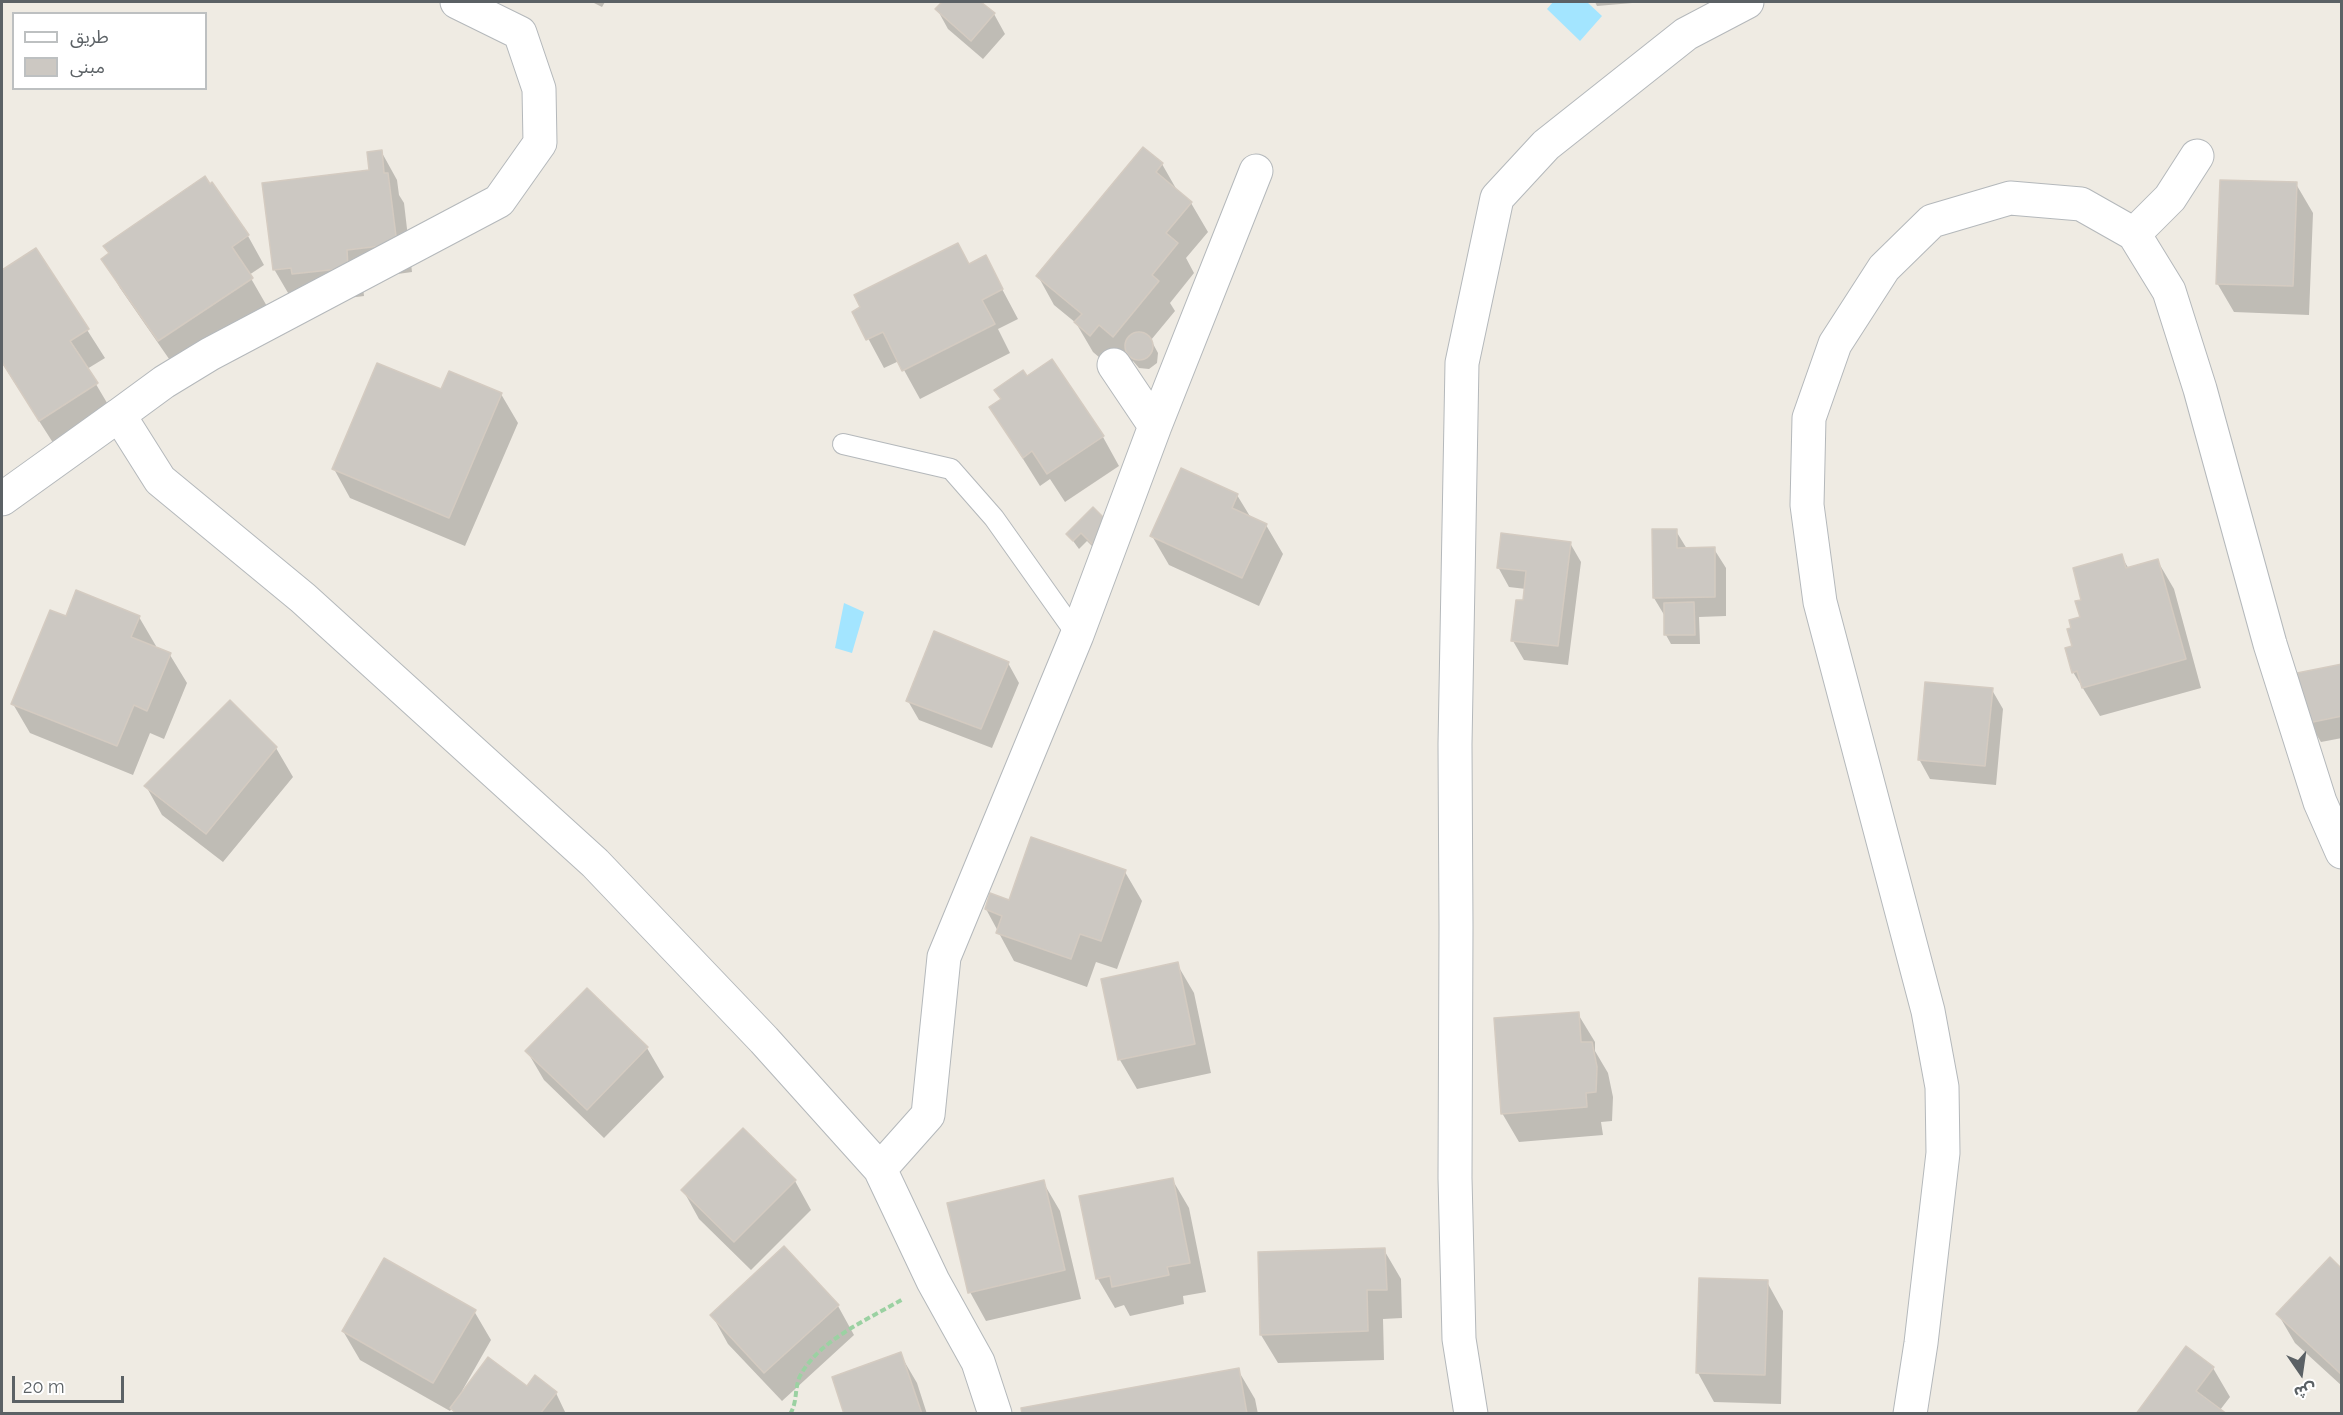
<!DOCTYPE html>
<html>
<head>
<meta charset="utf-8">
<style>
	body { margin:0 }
	#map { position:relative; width:2343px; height:1415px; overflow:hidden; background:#efebe3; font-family:Raleway,"Noto Sans Arabic",sans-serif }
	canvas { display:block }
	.frame { position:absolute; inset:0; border:3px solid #5b6165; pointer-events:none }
	.legend { position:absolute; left:12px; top:12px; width:195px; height:78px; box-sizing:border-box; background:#fff; border:2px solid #bdc0c1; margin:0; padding:8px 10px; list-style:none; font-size:18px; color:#5b6165 }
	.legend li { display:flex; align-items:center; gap:12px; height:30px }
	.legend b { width:30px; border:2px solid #bdc0c1 }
	.north { position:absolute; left:2271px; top:1343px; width:60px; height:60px; -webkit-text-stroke:4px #fff; paint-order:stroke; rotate:167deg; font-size:16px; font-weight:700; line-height:24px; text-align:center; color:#5b6165 }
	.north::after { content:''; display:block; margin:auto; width:21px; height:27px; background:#5b6165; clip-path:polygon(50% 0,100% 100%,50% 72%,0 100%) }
	.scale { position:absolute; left:12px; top:1376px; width:112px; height:27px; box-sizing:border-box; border:3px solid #5b6165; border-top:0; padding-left:8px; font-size:18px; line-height:21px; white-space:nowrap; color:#5b6165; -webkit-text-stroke:4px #fff; paint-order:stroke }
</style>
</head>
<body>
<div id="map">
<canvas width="2343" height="1415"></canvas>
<div class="frame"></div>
<ul class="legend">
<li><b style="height:8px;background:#fff"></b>طريق</li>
<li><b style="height:16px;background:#ccc8c2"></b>مبنى</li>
</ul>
<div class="north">ش</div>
<div class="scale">20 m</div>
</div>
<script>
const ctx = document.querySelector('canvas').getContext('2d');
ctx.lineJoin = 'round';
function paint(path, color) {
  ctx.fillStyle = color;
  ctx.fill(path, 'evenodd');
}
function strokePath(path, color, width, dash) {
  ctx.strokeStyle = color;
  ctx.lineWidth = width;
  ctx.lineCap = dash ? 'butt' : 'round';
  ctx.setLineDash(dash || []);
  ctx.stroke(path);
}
const water = new Path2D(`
	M1553,2h34l15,14 -22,25 -33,-32z
	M844,603l20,9 -12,41 -17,-5z`);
const shadow = new Path2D(`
	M592,2h13l-3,5z
	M944,2h35l15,12 11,20 -22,25 -35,-30 -11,-20z
	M1595,2h49l-47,4z
	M381,151l16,29 2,15 5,8 8,69 -50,7 2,17 -54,7 -19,-5 -17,-29 97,-98z
	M1162,164l16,28 13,11 17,29 -22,26 8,15 -24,30 5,8 -24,29 7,13 -1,10 -8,6 -10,-1 -6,-7 -2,3h-24l-14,-12 -17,-29 -22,-18 -16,-29z
	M212,184l36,52 16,29 -15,10 19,33 -92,61 -56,-81 -17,-29z
	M2296,184l17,29 -4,102 -75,-3 -17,-29z
	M36,250l69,108 -18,11 26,44 -56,36 -55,-86v-91z
	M985,257l33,62 -20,10 12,24 -90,46 -21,-38 -15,7 -30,-56z
	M1027,378l76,59 16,29 -54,36 -15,-23 -10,7 -49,-78z
	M442,391l59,3 17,29 -53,123 -115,-48 -16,-29z
	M1237,495l14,23 15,7 17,29 -24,52 -90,-41 -17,-29z
	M1093,510l5,42 -11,-11 -8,8 -11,-15z
	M1676,531l11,18h27l12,19v48l-27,1 1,27h-29l-5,-9v-17l-12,-20z
	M1570,543l11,19 -13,103 -44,-5 -11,-19 11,-39 2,-13 -17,-2 -11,-20z
	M2121,556l8,13 28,-9 17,29 27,99 -101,28 -27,-44 1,-25 7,-29 2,-17z
	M139,617l17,29 -1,2 15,7 17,28 -23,56 -14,-6 -17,42 -103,-42 -17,-29 53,-86z
	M1008,663l11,20 -27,65 -73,-28 -11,-19z
	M2342,665v73l-21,4 -12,-19z
	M1992,690l11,19 -7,76 -66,-6 -11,-20z
	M230,702l46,46 17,29 -70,85 -61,-47 -16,-29z
	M1125,872l17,29 -25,68 -21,-7 -9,25 -73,-26 -28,-52z
	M1177,964l17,29 17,80 -74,16 -17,-29 -17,-80z
	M587,990l60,58 17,29 -60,61 -60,-58 -17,-29z
	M1578,1014l17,28v9l13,22 5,24 -1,24 -11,1 2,13 -84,7 -17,-29z
	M1172,1179l17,29 17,84 -23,4 1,8 -54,12 -6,-11 -9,3 -17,-29 -17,-82z
	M795,1181l16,29 -60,60 -52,-51 -16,-29z
	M1043,1182l17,29 21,88 -95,22 -16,-29z
	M1384,1250l17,29 1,39 -19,1 1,41 -106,3 -17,-28z
	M2342,1271v115l-47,-43 -17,-29z
	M1700,1280l67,2 16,29 -2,93 -67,-2 -16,-29z
	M838,1306l16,29 -72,66 -54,-57 -16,-29z
	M474,1311l17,29 -29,51 65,-3 29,5 10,21h-111l-3,-6 -2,3 -90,-51 -17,-29z
	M900,1354l17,29 10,31h-81z
	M2213,1368l17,29 -10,13 -82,4z
	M1238,1370l17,29 3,15h-235z`);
const building = new Path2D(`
	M942,2h39l14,11 -24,28 -36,-32z
	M1143,147l20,16 -7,9 36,30 -26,31 12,10 -26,32 7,6 -46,56 -14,-12 -9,11 -16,-14 8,-8 -46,-38z
	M382,150l2,23h4l9,71 -50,6 1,18 -56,6 -1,-6 -18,2 -11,-87 107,-13 -2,-18z
	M205,176l5,8 2,-2 37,53 -17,12 21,31 -95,63 -57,-82 8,-6 -6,-7z
	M2220,180l77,2 -4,104 -77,-2z
	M958,243l11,21 17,-9 17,34 -21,11 13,24 -93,47 -19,-39 -17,8 -14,-28 8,-5 -6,-12z
	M36,248l53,81 -19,12 28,42 -59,38 -37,-59v-92z
	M1125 346a14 14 0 1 1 28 0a14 14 0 1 1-28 0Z
	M1052,359l52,77 -57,38 -15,-23 -9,7 -34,-51 12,-8 -7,-9 29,-20 4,6z
	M377,363l64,26 8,-18 53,22 -53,125 -117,-49z
	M1181,468l57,26 -6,14 35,16 -25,54 -92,-42z
	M1093,507l18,18 -19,19 -11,-11 -8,8 -7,-7z
	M1652,529h25v19l38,-1v50l-62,1z
	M1501,533l70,9 -13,104 -47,-5 5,-41h7l3,-29 -29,-3z
	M2122,554l4,14 32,-9 28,100 -104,29 -5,-17 -5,2 -7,-25 7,-2 -5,-17 4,-1 -2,-8 11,-3 -5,-16 6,-1 -8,-32z
	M76,590l64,26 -9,21 40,16 -24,58 -13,-6 -17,41 -106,-42 39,-94 16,6z
	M1694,602l1,33h-31v-32z
	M934,631l75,31 -28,67 -75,-28z
	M2342,664v52l-34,7 -16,-49z
	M1925,682l68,6 -8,78 -67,-6z
	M230,700l47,47 -71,87 -62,-48z
	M1031,837l95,33 -25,71 -21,-7 -9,25 -75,-26 6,-17 -17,-7 5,-16 19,7z
	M1178,962l17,82 -77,16 -17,-81z
	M587,988l61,59 -61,63 -62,-59z
	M1579,1012l2,30h11l5,25 -1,25 -10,1 1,14 -86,7 -7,-96z
	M743,1128l53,52 -62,62 -53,-52z
	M1173,1178l17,85 -23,4 2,8 -57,12 -2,-11 -14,3 -17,-83z
	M1044,1180l21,90 -97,23 -21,-90z
	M784,1246l55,59 -75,68 -54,-58z
	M1385,1248l2,42h-20l1,41 -108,4 -2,-83z
	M2330,1257l12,12v106l-66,-61z
	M384,1258l92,52 -43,73 -91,-52z
	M1699,1278l69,2 -3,95 -69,-2z
	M2186,1346l28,21 -18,24 31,23h-91z
	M901,1352l21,62h-78l-12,-37z
	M488,1357l39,29 8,-11 22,17 -17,22h-83l-7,-6z
	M1239,1368l8,46h-225l-1,-6z`);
const path = new Path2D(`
	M790,1414c8,-12 4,-28 11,-40 20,-35 68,-55 102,-75`);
const service = new Path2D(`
	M843,444l108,25 43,49 83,117`);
const minor = new Path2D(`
	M457,2l63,31 19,56 1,54 -41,58 -289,153 -46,28 -45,33 41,65 143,118 292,265 169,177 116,129 53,112 45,81 17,52
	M2134,234l36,-36 27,-42
	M1114,365l41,61
	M2,499l117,-84
	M880,1169l48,-54 16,-158 133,-322 78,-209 101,-255
	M1471,1414l-12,-75 -4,-161 1,-251 -1,-183 7,-381 35,-165 49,-53 140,-111 61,-32
	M1910,1414l11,-71 22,-190 -1,-66 -14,-76 -108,-409 -13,-97 2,-87 26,-74 49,-76 48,-47 78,-23 71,6 53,30 35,57 31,98 70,255 50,158 22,50`);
paint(water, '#a3e5ff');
paint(shadow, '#0003');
paint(building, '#ccc8c2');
strokePath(building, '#d4cbc1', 1.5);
strokePath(service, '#b4b8bb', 22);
strokePath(minor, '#b4b8bb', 35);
strokePath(path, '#9bd1a2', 4, [6, 3]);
strokePath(service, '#fff', 20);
strokePath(minor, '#fff', 33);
</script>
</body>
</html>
